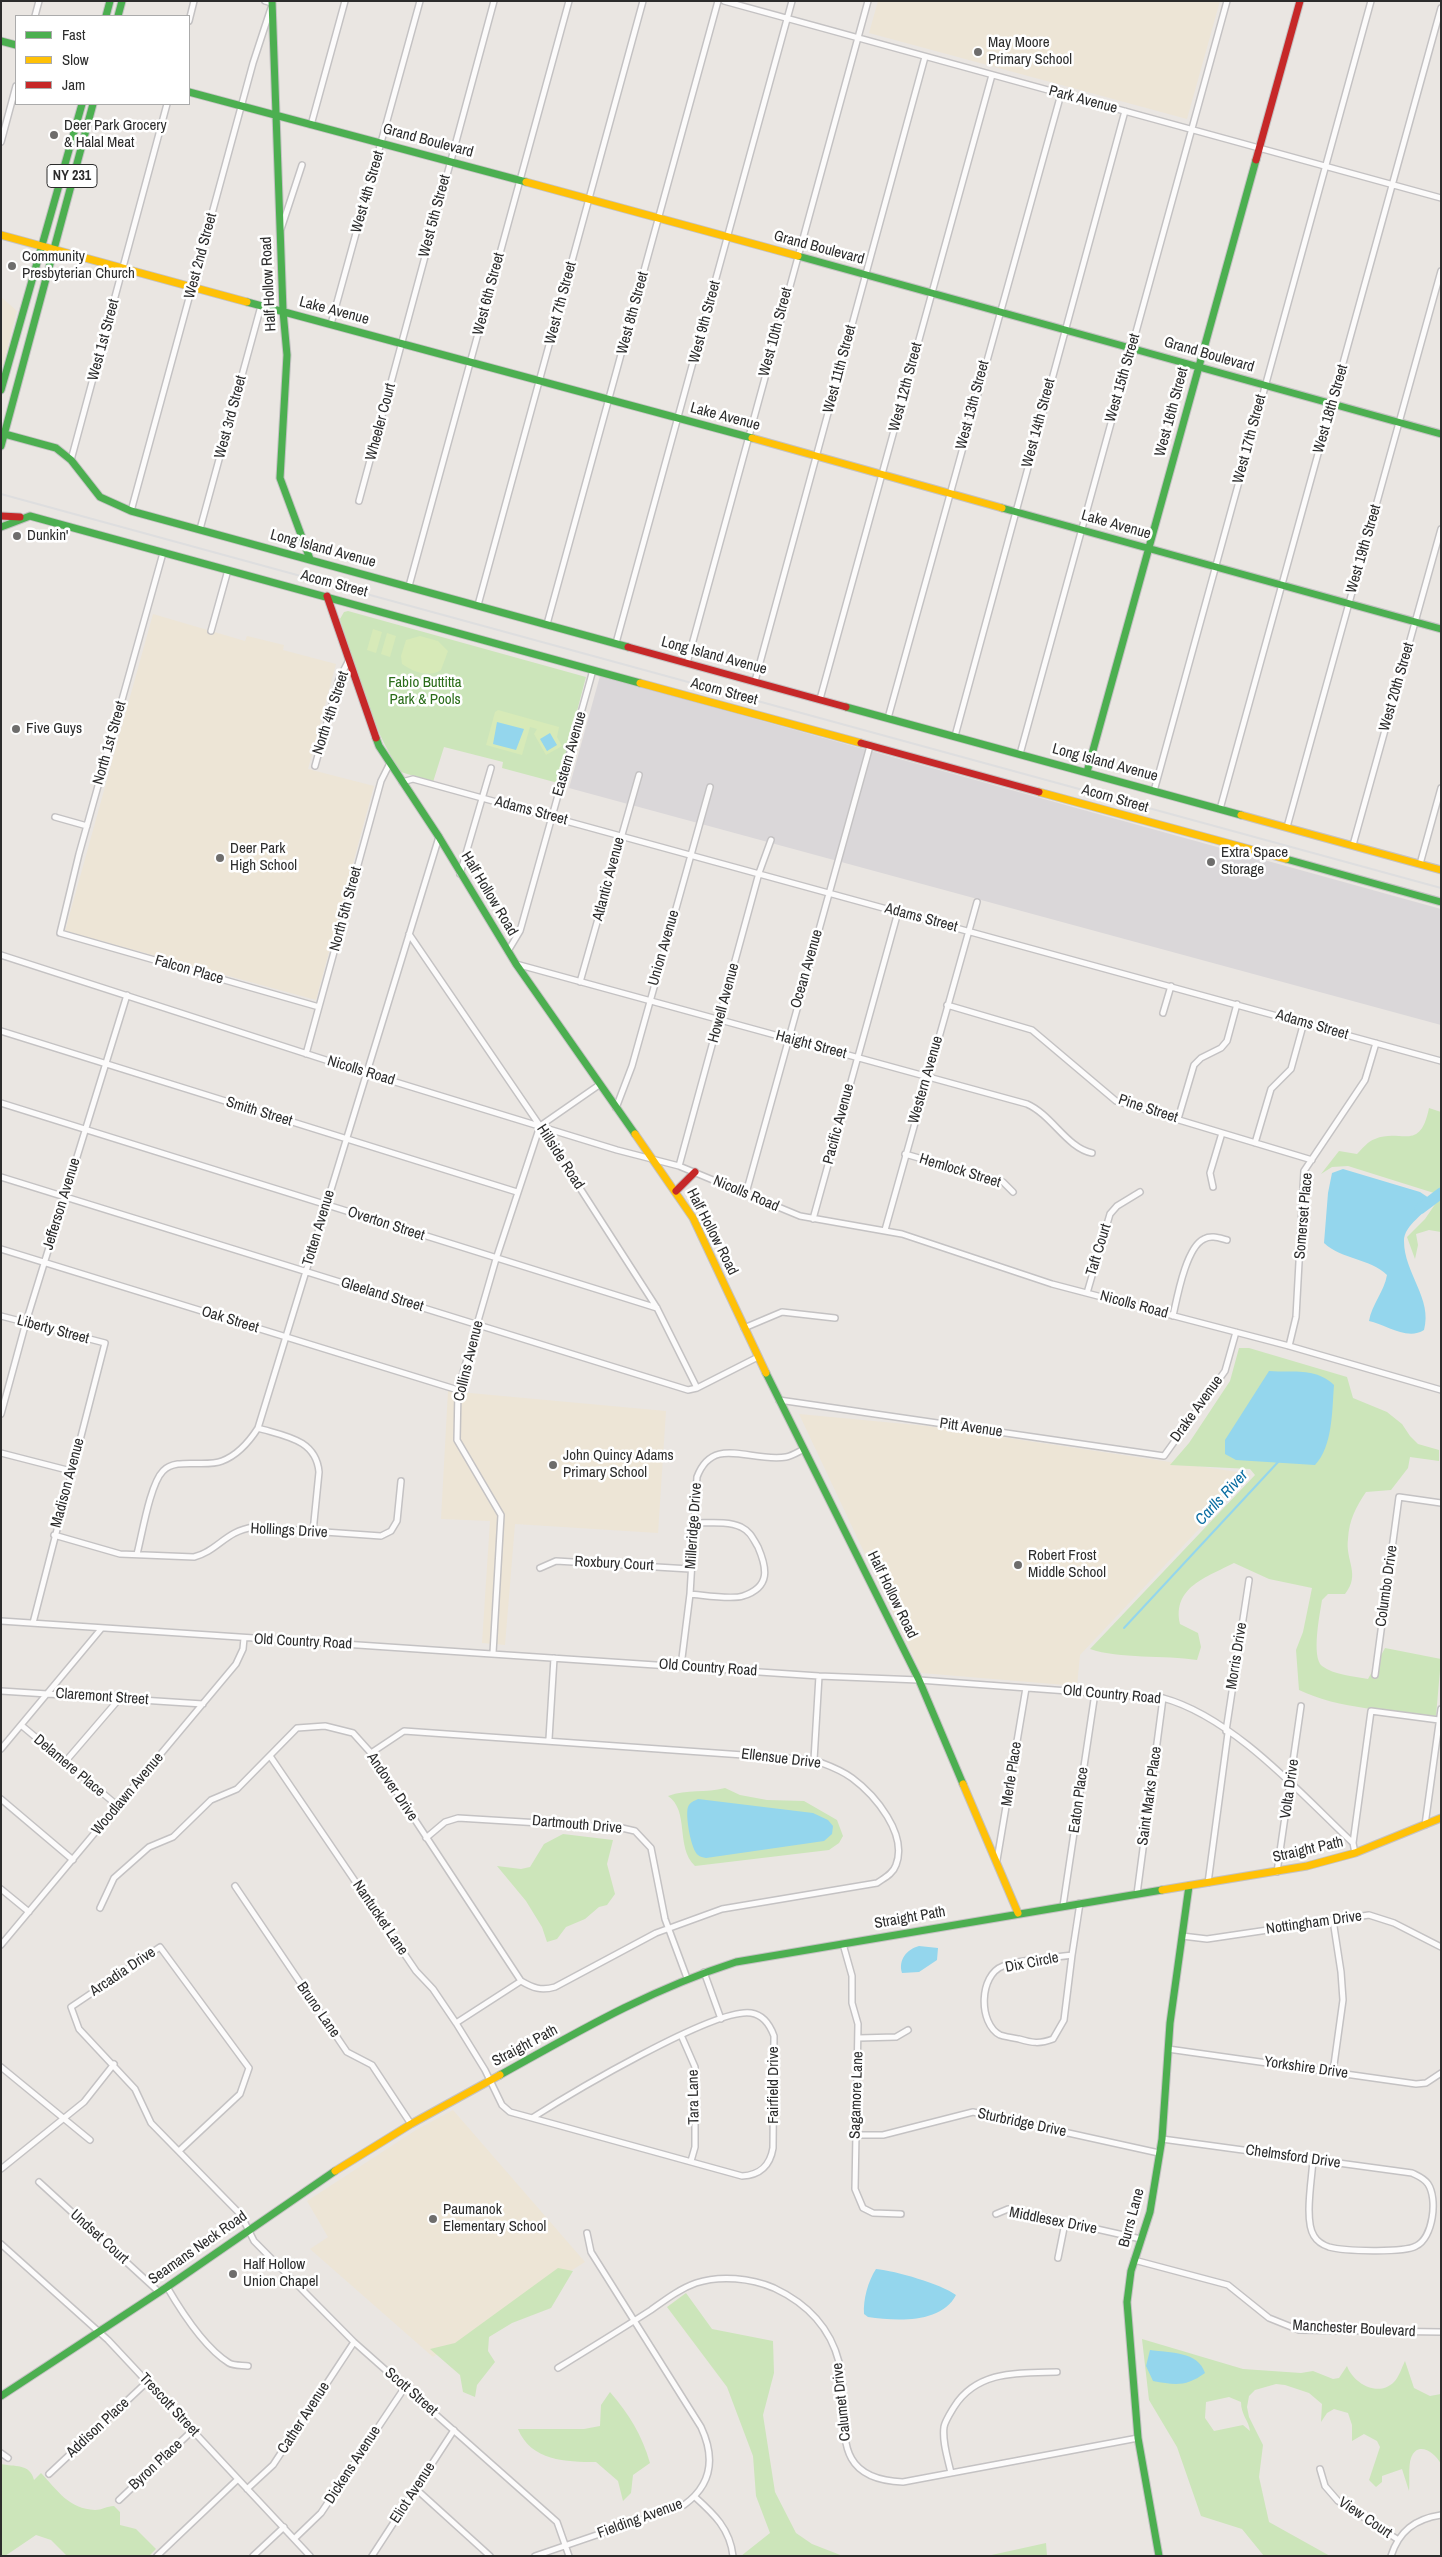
<!DOCTYPE html>
<html>
<head>
<meta charset="utf-8">
<style>
	body { margin:0 }
	#map { position:relative; width:1442px; height:2557px; overflow:hidden; background:#eae6e2; font-family:"Archivo Narrow",sans-serif }
	canvas { display:block }
	.frame { position:absolute; inset:0; border:2px solid #2c2c2c; pointer-events:none }
	.legend { position:absolute; left:15px; top:15px; width:175px; height:90px; box-sizing:border-box; background:#fff; border:1px solid #ababab; margin:0; padding:6px 9px; list-style:none; font-size:15px; color:#2c2c2c }
	.legend li { display:flex; align-items:center; gap:10px; height:25px }
	.legend b { width:25px; border:1px solid #ababab }
</style>
</head>
<body>
<div id="map">
<canvas width="1442" height="2557"></canvas>
<div class="frame"></div>
<ul class="legend">
<li><b style="height:6px;background:#4caf50"></b>Fast</li>
<li><b style="height:6px;background:#ffc107"></b>Slow</li>
<li><b style="height:6px;background:#c62828"></b>Jam</li>
</ul>
</div>
<script>
const ctx = document.querySelector('canvas').getContext('2d');
ctx.lineJoin = 'round';
function paint(path, color) {
  ctx.fillStyle = color;
  ctx.fill(path, 'evenodd');
}
function strokePath(path, color, width, dash) {
  ctx.strokeStyle = color;
  ctx.lineWidth = width;
  ctx.lineCap = dash ? 'butt' : 'round';
  ctx.setLineDash(dash || []);
  ctx.stroke(path);
}
function drawText(font, color, halo, rows, align = 'center') {
  ctx.font = font + ' "Archivo Narrow",sans-serif';
  ctx.lineWidth = 5;
  ctx.setLineDash([]);
  ctx.textBaseline = 'middle';
  ctx.strokeStyle = halo;
  ctx.fillStyle = color;
  for (const [text, x, y, turn = 0] of rows) {
    ctx.save();
    ctx.translate(x, y);
    ctx.rotate((+turn || 0) * Math.PI / 180);
    ctx.textAlign = isNaN(turn) ? turn : align;
    if (halo) ctx.strokeText(text, 0, 0);
    ctx.fillText(text, 0, 0);
    ctx.restore();
  }
}
const industrial = new Path2D(`
	M600,676l841,233v116l-872,-237z`);
const education = new Path2D(`
	M878,1h342l-33,118 -318,-86z
	M1,297l16,14 -14,55 -2,-1z
	M153,614l92,27 2,-5 37,9 -1,5 53,14 -28,105 66,17 -58,214 -251,-69z
	M448,1391l218,20 -8,122 -143,-9 -10,121 -23,-2 8,-122 -49,-2z
	M799,1414l128,12 324,48 -171,181 -3,31 -156,-13z
	M453,2110l132,152 -152,95 -123,-108 18,-12 -21,-36 109,-71z`);
const green = new Path2D(`
	M348,611l238,66 -28,106 -56,-15 1,-6 -59,-15 -11,35 -32,-10c-30,-45 -46,-101 -61,-153l4,-7z
	M1429,1108l12,4v120l-12,-2 -13,4 2,11 -3,14 -8,-22 18,-18 15,-22 -6,-4 -86,-27 -16,1 -11,7 18,-23 18,3c5,-5 11,-13 18,-15 26,-11 45,14 54,-31z
	M1239,1348h10l98,29 6,21 34,14 15,12 8,12 8,8 21,6v11l-29,-4 -2,11 -17,22 -25,2c-10,15 -17,28 -18,47 -3,22 13,35 -3,55h-17l-6,6c-2,13 -11,57 0,66 12,9 31,10 46,13l17,-31 56,11 -5,57c-43,-5 -98,-7 -137,-26l-3,-40 7,-18 9,-44 -43,-9 -35,-16c-27,14 -62,24 -54,61l18,9 3,14 -4,13c-32,-5 -78,-1 -107,-11l165,-174 -5,-6 -80,-4 19,-22 41,-62z
	M725,1788l15,7 27,5 37,1 33,19 6,16 -4,7 -10,7 -134,16c-20,-19 -5,-55 -27,-70 19,-7 38,-3 57,-8z
	M563,1834l50,6 -6,24 8,30 -8,11 -8,2 -14,12 -19,8 -9,12 -10,3 -5,-15 -16,-26 -29,-35 24,3 9,-2 14,-23z
	M558,2268l15,3 -22,37 -39,15 -23,14 -1,14 7,11 -18,23 -2,12 -12,-5 -3,-17 -30,-26 25,-6z
	M686,2293l26,36 61,12 1,32 -11,42 12,77 21,41 16,11 31,12h-102l29,-23 -14,-37 -3,-40 -26,-69 -60,-80z
	M1142,2339l101,30 58,4 12,-2 20,8 6,-1 8,-12c6,17 31,32 47,16 5,-5 8,-15 11,-21l9,27 16,8 11,-2v70c-6,-11 -23,-24 -30,-6 -3,9 -1,23 -2,33l-7,-22 -20,7v6l-6,5 -7,-7 11,-33 -3,-6 -13,-7 -12,7v-16l-4,-12 -14,-4 -7,4 -6,9 1,-18 -13,-11 -24,-8 -9,-1 -21,6 -6,6 -2,11 2,10 14,28 -4,32 10,45 61,34h-66l-22,-27 -41,-13 -24,-69 -28,-47zM1229,2397l12,5c0,13 8,19 9,29l-7,-6 -29,6 -9,-13 1,-16z
	M610,2392c19,22 32,43 40,71l-17,12 -2,18 -8,8 -5,-20 -22,-19c-30,0 -65,-1 -78,-33h66l16,-3 1,-21z
	M1,2464c13,3 29,-1 33,16l7,-7c17,18 28,36 54,37 7,0 12,-4 19,-4l6,6v13l16,4 20,20 -7,7h-82l-16,-16 -15,-5 -31,21h-4z
	M1046,2543l1,13h-60z`);
const pitch = new Path2D(`
	M373,629l9,3 -6,21 -9,-3z
	M387,633l9,3 -6,21 -9,-3z
	M420,636l18,5 10,10 -7,19c-13,8 -27,2 -39,-6l-1,-8 5,-16z
	M498,710l61,17 -2,10 5,9 -16,9 -12,-21 3,-5 -7,-2 -8,28 -36,-10 9,-33z`);
const water = new Path2D(`
	M497,722l27,7 -8,21 -23,-6z
	M550,733l7,12 -10,6 -7,-12z
	M1343,1169l77,23 12,8c-5,14 -28,24 -28,41 0,32 29,58 20,89 -17,11 -39,-6 -55,-9 3,-17 15,-29 18,-46 -17,-17 -45,-15 -63,-32l4,-50 4,-20z
	M1269,1371c25,2 46,-4 65,14 -2,25 -1,61 -19,80l-79,-5 -11,-6v-14z
	M698,1799l115,14 15,7 5,6 -1,8 -8,7 -118,17c-3,-1 -6,-1 -8,-3 -7,-5 -13,-40 -10,-48 2,-5 6,-6 10,-8z
	M919,1946l19,2 -1,12 -18,12 -17,1c-4,-13 5,-24 17,-27z
	M876,2269c20,2 65,15 80,26 -15,29 -60,26 -88,22l-4,-3c-1,-14 4,-33 12,-45z
	M1150,2350c20,3 48,1 55,23 -19,14 -30,12 -52,8l-7,-15z`);
const stream = new Path2D(`
	M1124,1628l155,-167`);
const river = new Path2D(`
	M1420,1209l21,-16`);
const street = new Path2D(`
	M265,1l7,2
	M724,1l717,197
	M35,16l4,-15
	M189,21l5,-20
	M311,125l34,-124
	M1,142l15,-56
	M281,229l21,-64
	M331,324l89,-323
	M71,460l96,-356
	M359,501l135,-500
	M131,511l122,-448 18,-55
	M200,529l61,-223
	M163,553l-84,301 -19,79 259,74
	M409,586l160,-585
	M478,605l165,-604
	M547,624l171,-623
	M211,631l17,-61
	M616,643l176,-642
	M687,663l181,-662
	M755,681l170,-624
	M820,699l172,-624
	M888,718l173,-624
	M955,736l170,-625
	M1020,754l207,-753
	M315,766l24,-87 10,-19
	M402,782l11,-3 69,19 959,263
	M1154,791l217,-790
	M1220,809l221,-801
	M55,817l32,9
	M1287,827l154,-556
	M1353,845l88,-316
	M1420,864l21,-76
	M460,874l31,-106
	M409,934l131,192 117,182 40,80
	M508,951l12,-20 73,-261
	M1,955l365,118 251,77 62,16 121,50 102,18 150,50 237,62 152,44
	M516,964l511,140c25,11 40,44 65,49
	M580,982l59,-207
	M947,1005l85,25 84,71 196,59
	M1163,1013l8,-27
	M1,1031l516,161
	M306,1054l75,-273 9,-18
	M1,1103l656,205
	M616,1108l16,-42 78,-279
	M1178,1119l16,-54 7,-7 20,-10 6,-7 10,-37
	M1255,1143l16,-54 20,-20 13,-47
	M905,1154l98,28 10,10
	M679,1166l80,-293 12,-33
	M1,1177l687,213 9,-2 61,-31
	M1213,1187l-3,-14 12,-40
	M746,1193l124,-447
	M813,1219l85,-307
	M885,1230l92,-328
	M1,1249l457,141
	M1087,1293l23,-79 7,-8 23,-14
	M1,1316l104,27 -72,280
	M1173,1316c4,-18 13,-69 31,-77 7,-4 15,-1 23,1
	M744,1328l38,-16 53,6
	M1289,1346l7,-29 8,-146 61,-91 11,-37
	M779,1400l385,56 61,-85 11,-39
	M1,1414l25,-92 101,-327
	M258,1428c26,8 58,11 61,44l-6,60
	M1,1453l70,18
	M54,1535l66,19 74,3c24,-6 31,-26 60,-30l127,9 10,-5 6,-10 4,-40
	M137,1554c5,-19 13,-70 26,-83 13,-14 42,-3 59,-10 16,-6 27,-19 36,-33l181,-591
	M540,1568l16,-7 134,8
	M690,1594c13,1 41,6 53,2 28,-9 24,-28 15,-49 -5,-8 -7,-15 -17,-20 -13,-6 -31,-4 -46,-4
	M1,1621l818,55 100,4 244,18c70,19 138,96 190,145l2,10
	M493,1653l8,-138 -44,-75 1,-50 38,-131 44,-133 59,-41
	M681,1666l9,-72 7,-117c16,-43 54,-14 89,-20 6,-1 12,-5 18,-8
	M1375,1675l24,-178 42,6
	M1,1691l202,13
	M21,1725l97,81
	M1226,1731l23,-151
	M549,1739l5,-81
	M1,1749l100,-120
	M270,1756l146,215 17,18 23,34 29,47 17,35 8,7 22,6c36,-23 183,-111 219,-105 13,2 19,12 23,23l-1,112c-3,18 -13,27 -31,28l-210,-58
	M814,1760l5,-84
	M65,1762l55,-64
	M1,1799l72,61
	M1425,1825l16,-116
	M426,1838l19,-16 13,-4 164,10 13,3 16,17 14,71 22,59
	M1353,1843l18,-132 68,9
	M997,1860l29,-172
	M1277,1872l24,-166
	M1208,1883l20,-150
	M235,1886l112,166 25,13 39,59
	M1,1889l28,23
	M1137,1894l26,-196
	M1063,1906l32,-213
	M100,1908l14,-30 35,-31 24,-10 38,-37 26,-11 60,-61 28,-2 28,7 18,20 150,228c12,7 20,10 34,6l101,-54 66,-24 155,-26c7,-5 16,-9 19,-18 12,-31 -21,-70 -44,-87 -12,-9 -25,-13 -38,-18l-410,-29 -33,22
	M1182,1936l25,3 162,-24 25,8 47,24
	M843,1944l9,32v27l6,21 -3,165 8,19 10,5 28,1
	M1,1945l235,-281 7,-15 1,-11
	M1072,1955l-8,65 -11,19c-13,5 -21,4 -34,0 -6,-1 -13,-2 -19,-4 -22,-12 -21,-60 3,-69 17,-7 51,-8 69,-11z
	M1072,1955l8,-52
	M704,1972l17,47
	M456,2023l65,-42
	M681,2035l14,32v80l-4,14
	M859,2038l37,-1 12,-7
	M1168,2049l248,35 10,-1 15,-10
	M1,2067l89,73
	M1333,2072l10,-72 -2,-28 -8,-52
	M856,2135h27l90,-23 186,41
	M1162,2139l250,34c6,3 12,5 16,11 10,15 5,54 -12,62 -12,7 -73,5 -87,1 -6,-2 -12,-6 -15,-11 -10,-15 -2,-58 -1,-76
	M180,2150l60,-56 9,-26 -89,-121 -89,60 8,22 56,60 16,34 90,92 13,26 100,101 203,180 12,34
	M1,2169l83,-67 30,-38
	M39,2182l120,110
	M996,2214l12,-5 133,30
	M1,2244l107,96 202,216
	M1058,2258l7,-35
	M1134,2260l94,25 41,33 30,12 142,2
	M167,2287c14,24 38,61 62,76 5,3 14,2 19,3
	M558,2368c31,-19 62,-38 93,-58 14,-10 28,-21 45,-27 24,-8 55,-5 78,5 32,15 56,39 65,74 14,52 -18,117 64,120l235,-44
	M1,2453l7,5
	M1320,2469l5,17 13,15 59,38
	M951,2473c-3,-14 -9,-31 -7,-46 1,-6 7,-15 10,-20 23,-37 65,-34 103,-35
	M49,2474l98,-92
	M247,2489l26,-24 81,-123
	M416,2489l74,67
	M695,2497c19,17 35,32 38,59
	M119,2500l74,-70
	M294,2539l27,-26 84,-126
	M157,2556l81,-77
	M253,2556l31,-29
	M372,2556l82,-126
	M535,2556l149,-51c29,-21 31,-48 17,-78l-110,-175 -4,-19
	M1391,2556c8,-25 24,-37 50,-41`);
const fast = new Path2D(`
	M272,1l11,310 4,44 -7,123 30,81
	M106,16l4,-15
	M118,16l4,-15
	M1,41l15,4
	M189,92l337,90
	M798,256l643,178
	M247,302l505,136
	M1,390l81,-286
	M1,433l55,15 15,12 29,37 31,14 497,136
	M1,446l92,-342
	M1002,508l439,121
	M1,527l29,-11 610,167
	M846,707l395,108
	M376,738l3,8 60,91 77,127 119,170
	M1087,772l169,-612
	M1286,859l155,43
	M766,1373l153,307 44,104
	M500,2075c79,-44 149,-85 236,-113l426,-72
	M1,2396l166,-109 168,-116
	M1159,2556l-21,-118 -11,-136 4,-31 19,-59 12,-73 8,-116 19,-137`);
const slow = new Path2D(`
	M526,182l272,74
	M1,235l246,67
	M752,438l250,70
	M640,683l221,60
	M1039,792l247,67
	M1241,815l200,55
	M635,1134l58,84 73,155
	M963,1784l55,129
	M1162,1890l145,-24 48,-13 86,-35
	M335,2171l76,-47 89,-49`);
const jam = new Path2D(`
	M1256,160l44,-159
	M1,516l19,1
	M327,596l49,142
	M628,647l218,60
	M861,743l178,49
	M676,1191l19,-19`);
const rail = new Path2D(`
	M1,494l1440,394`);
const markers = [
	[978,52,5,"#6e6d6c"],
	[54,135,5,"#6e6d6c"],
	[12,266,5,"#6e6d6c"],
	[17,536,5,"#6e6d6c"],
	[16,729,5,"#6e6d6c"],
	[220,858,5,"#6e6d6c"],
	[1211,862,5,"#6e6d6c"],
	[553,1465,5,"#6e6d6c"],
	[1018,1565,5,"#6e6d6c"],
	[433,2219,5,"#6e6d6c"],
	[233,2274,5,"#6e6d6c"]
];
const shields = [
	[72,176,50]
];
const shieldNames = [
	["NY 231",72,176]
];
const poiNames = [
	["May Moore",988,43],
	["Primary School",988,60],
	["Deer Park Grocery",64,126],
	["& Halal Meat",64,143],
	["Community",22,257],
	["Presbyterian Church",22,274],
	["Dunkin'",27,536],
	["Five Guys",26,729],
	["Deer Park",230,849],
	["High School",230,866],
	["Extra Space",1221,853],
	["Storage",1221,870],
	["John Quincy Adams",563,1456],
	["Primary School",563,1473],
	["Robert Frost",1028,1556],
	["Middle School",1028,1573],
	["Paumanok",443,2210],
	["Elementary School",443,2227],
	["Half Hollow",243,2265],
	["Union Chapel",243,2282]
];
const streetNames = [
	["Park Avenue",1083,100,15],
	["Grand Boulevard",428,141,15],
	["West 4th Street",368,192,-74],
	["West 5th Street",435,216,-75],
	["Grand Boulevard",819,248,15],
	["West 2nd Street",201,256,-75],
	["Half Hollow Road",269,284,-93],
	["West 6th Street",489,294,-75],
	["West 7th Street",561,303,-75],
	["Lake Avenue",334,311,15],
	["West 8th Street",633,313,-75],
	["West 9th Street",705,322,-75],
	["West 10th Street",776,332,-75],
	["West 1st Street",104,340,-75],
	["Grand Boulevard",1209,355,16],
	["West 11th Street",840,369,-75],
	["West 15th Street",1123,378,-74],
	["West 12th Street",906,387,-75],
	["West 13th Street",973,405,-75],
	["West 18th Street",1331,409,-74],
	["West 16th Street",1172,412,-75],
	["West 3rd Street",231,417,-75],
	["Lake Avenue",725,417,15],
	["Wheeler Court",381,422,-75],
	["West 14th Street",1039,423,-75],
	["West 17th Street",1250,439,-75],
	["Lake Avenue",1116,525,16],
	["Long Island Avenue",323,549,15],
	["West 19th Street",1364,549,-74],
	["Acorn Street",334,584,15],
	["Long Island Avenue",714,656,15],
	["West 20th Street",1397,687,-74],
	["Acorn Street",724,692,15],
	["North 4th Street",331,713,-72],
	["North 1st Street",110,743,-74],
	["Eastern Avenue",570,754,-74],
	["Long Island Avenue",1105,763,15],
	["Acorn Street",1115,799,16],
	["Adams Street",531,811,15],
	["Atlantic Avenue",609,879,-75],
	["Half Hollow Road",489,894,59],
	["North 5th Street",346,909,-75],
	["Adams Street",921,918,15],
	["Union Avenue",664,948,-74],
	["Ocean Avenue",807,969,-74],
	["Falcon Place",189,970,16],
	["Howell Avenue",724,1003,-75],
	["Adams Street",1312,1025,16],
	["Haight Street",811,1045,15],
	["Nicolls Road",361,1071,17],
	["Western Avenue",926,1080,-74],
	["Pine Street",1148,1109,18],
	["Smith Street",259,1112,17],
	["Pacific Avenue",839,1124,-75],
	["Hillside Road",560,1157,57],
	["Hemlock Street",960,1171,17],
	["Nicolls Road",746,1194,23],
	["Jefferson Avenue",62,1204,-73],
	["Somerset Place",1304,1216,-85],
	["Overton Street",386,1224,18],
	["Totten Avenue",319,1228,-73],
	["Half Hollow Road",712,1232,63],
	["Taft Court",1099,1250,-73],
	["Gleeland Street",382,1295,17],
	["Nicolls Road",1134,1305,15],
	["Oak Street",230,1320,17],
	["Liberty Street",53,1330,15],
	["Collins Avenue",469,1361,-76],
	["Drake Avenue",1197,1409,-54],
	["Pitt Avenue",971,1428,8],
	["Madison Avenue",68,1483,-75],
	["Milleridge Drive",694,1526,-86],
	["Hollings Drive",289,1531,3],
	["Roxbury Court",614,1564,3],
	["Columbo Drive",1387,1586,-82],
	["Half Hollow Road",892,1595,64],
	["Old Country Road",303,1642,3],
	["Morris Drive",1237,1656,-81],
	["Old Country Road",708,1668,4],
	["Old Country Road",1112,1695,5],
	["Claremont Street",102,1697,4],
	["Ellensue Drive",781,1759,7],
	["Delamere Place",69,1766,40],
	["Merle Place",1012,1774,-81],
	["Andover Drive",392,1787,56],
	["Volta Drive",1290,1789,-82],
	["Woodlawn Avenue",128,1794,-50],
	["Saint Marks Place",1150,1796,-82],
	["Eaton Place",1079,1800,-82],
	["Dartmouth Drive",577,1825,5],
	["Straight Path",1308,1850,-13],
	["Nantucket Lane",380,1918,56],
	["Straight Path",910,1918,-10],
	["Nottingham Drive",1314,1923,-8],
	["Dix Circle",1032,1963,-11],
	["Arcadia Drive",123,1972,-34],
	["Bruno Lane",318,2010,55],
	["Straight Path",525,2046,-28],
	["Yorkshire Drive",1306,2068,8],
	["Fairfield Drive",774,2085,-90],
	["Sagamore Lane",857,2095,-88],
	["Tara Lane",694,2097,-91],
	["Sturbridge Drive",1022,2123,12],
	["Chelmsford Drive",1293,2157,8],
	["Burrs Lane",1132,2218,-75],
	["Middlesex Drive",1053,2221,11],
	["Undset Court",99,2237,42],
	["Seamans Neck Road",198,2248,-35],
	["Manchester Boulevard",1354,2329,3],
	["Scott Street",411,2392,41],
	["Calumet Drive",842,2402,-96],
	["Trescott Street",169,2405,47],
	["Cather Avenue",304,2418,-57],
	["Addison Place",98,2428,-43],
	["Byron Place",156,2465,-43],
	["Dickens Avenue",353,2465,-57],
	["Eliot Avenue",413,2493,-57],
	["View Court",1365,2518,34],
	["Fielding Avenue",640,2519,-20]
];
const parkNames = [
	["Fabio Buttitta",425,683],
	["Park & Pools",425,700]
];
const waterNames = [
	["Carlls River",1222,1498,-47]
];
paint(industrial, '#dad7d9');
paint(education, '#ede5d6');
paint(green, '#cce5ba');
paint(pitch, '#d7eab8');
paint(water, '#94d6ed');
strokePath(stream, '#94d6ed', 2);
strokePath(river, '#94d6ed', 11);
strokePath(street, '#c4c2c3', 8);
strokePath(fast, '#c4c2c3', 9);
strokePath(slow, '#c4c2c3', 9);
strokePath(jam, '#c4c2c3', 9);
strokePath(street, '#fcfbfb', 5);
strokePath(fast, '#4caf50', 7);
strokePath(slow, '#ffc107', 7);
strokePath(jam, '#c62828', 7);
strokePath(rail, '#dededf', 2);
for (const [x, y, r, color] of markers) {
  const dot = new Path2D();
  dot.arc(x, y, r, 0, 2 * Math.PI);
  ctx.fillStyle = color;
  ctx.fill(dot);
  strokePath(dot, '#fff', 2);
}
for (const [x, y, w] of shields) {
  const box = new Path2D();
  box.roundRect(x - w / 2, y - 11.5, w, 23, 4);
  ctx.fillStyle = '#fff';
  ctx.fill(box);
  strokePath(box, '#2c2c2c', 1);
}
drawText('bold 14px', '#2c2c2c', null, shieldNames);
drawText('15px', '#2c2c2c', '#fff', poiNames, 'left');
drawText('15px', '#2c2c2c', '#fff', streetNames);
drawText('15px', '#2a6c19', '#fff', parkNames);
drawText('italic 16px', '#0a6da1', '#fff', waterNames);
</script>
</body>
</html>
